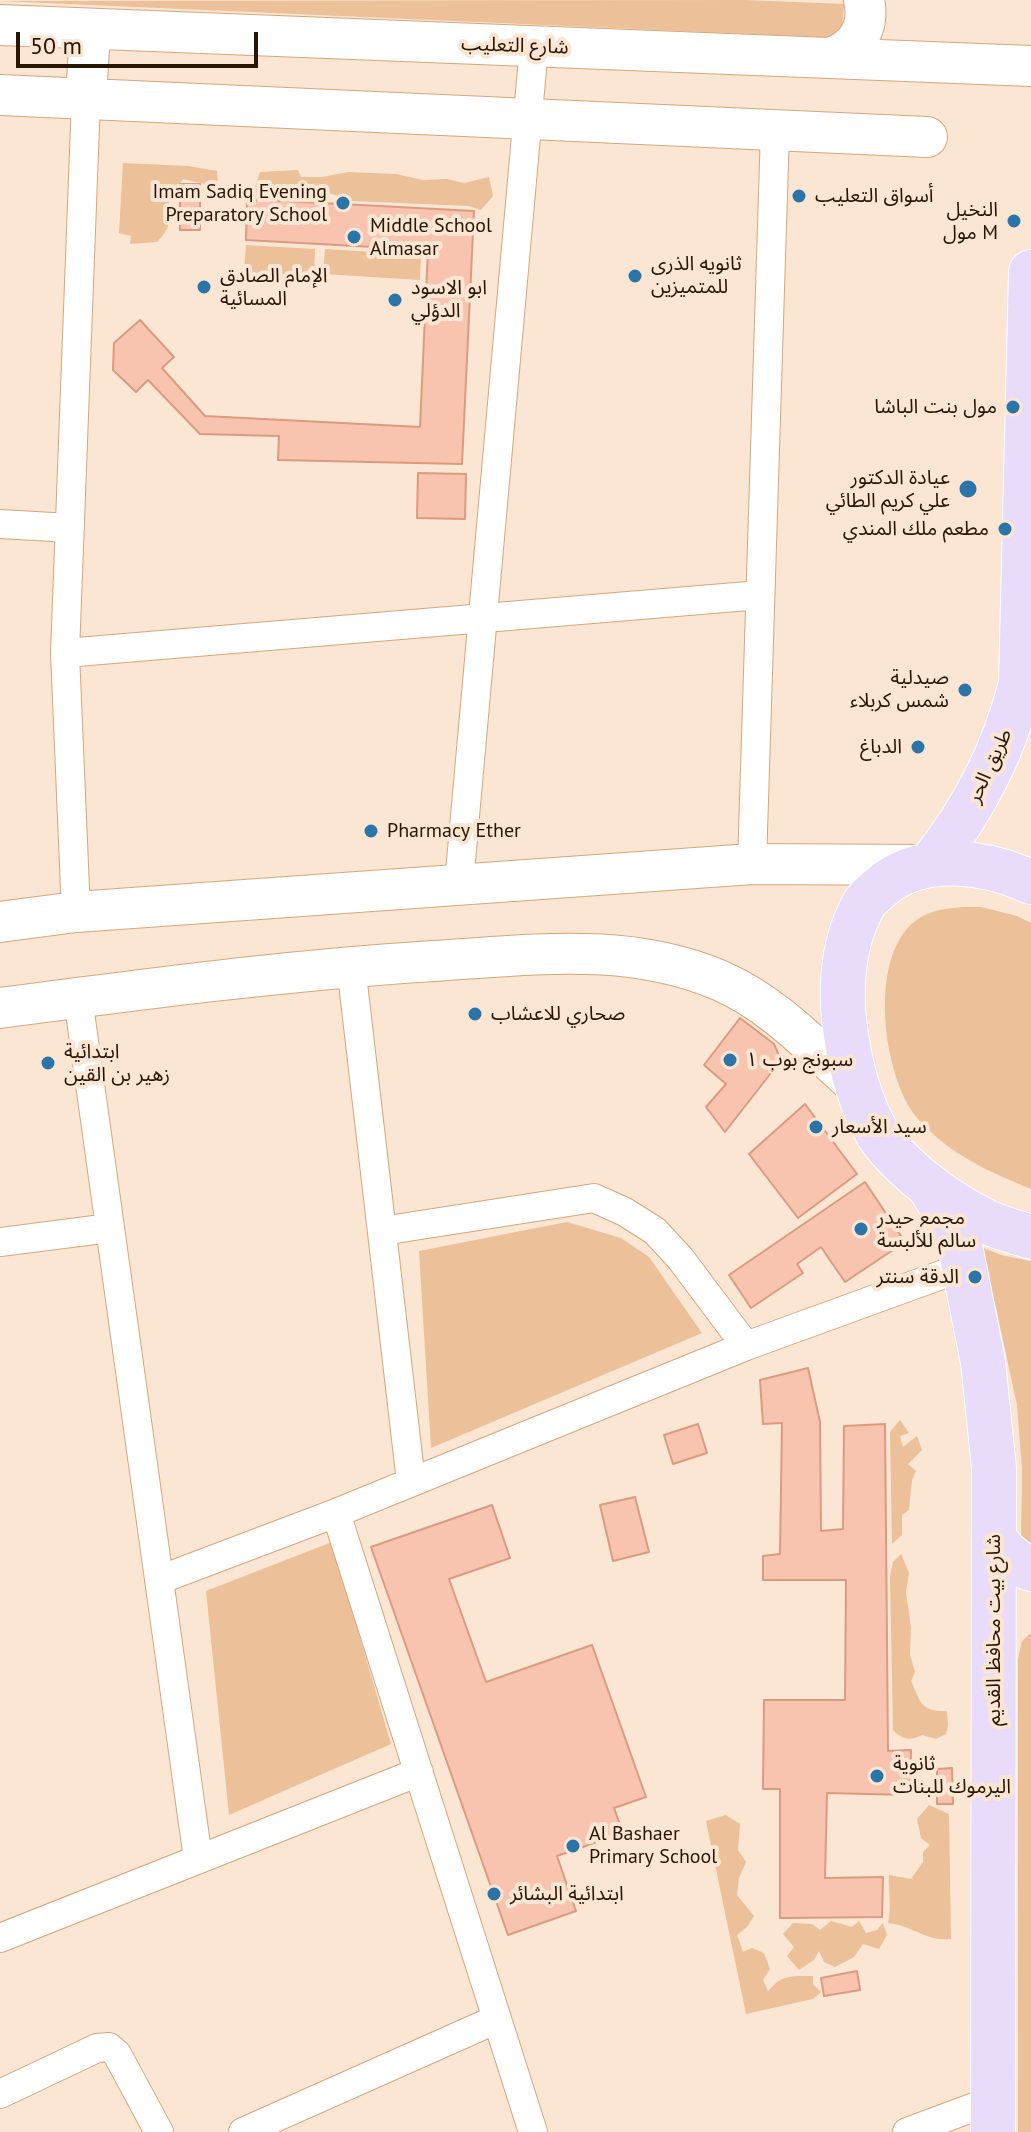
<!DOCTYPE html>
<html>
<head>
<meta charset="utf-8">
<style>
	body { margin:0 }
	#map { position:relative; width:1031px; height:2132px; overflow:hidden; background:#fbe5d3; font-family:"PT Sans",sans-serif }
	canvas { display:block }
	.scale { position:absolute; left:16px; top:32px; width:242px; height:36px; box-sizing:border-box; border:4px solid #281604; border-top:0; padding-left:10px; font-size:24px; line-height:28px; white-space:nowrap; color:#281604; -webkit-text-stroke:6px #fbe5d3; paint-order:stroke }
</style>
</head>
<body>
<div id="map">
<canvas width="1031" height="2132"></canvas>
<div class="scale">50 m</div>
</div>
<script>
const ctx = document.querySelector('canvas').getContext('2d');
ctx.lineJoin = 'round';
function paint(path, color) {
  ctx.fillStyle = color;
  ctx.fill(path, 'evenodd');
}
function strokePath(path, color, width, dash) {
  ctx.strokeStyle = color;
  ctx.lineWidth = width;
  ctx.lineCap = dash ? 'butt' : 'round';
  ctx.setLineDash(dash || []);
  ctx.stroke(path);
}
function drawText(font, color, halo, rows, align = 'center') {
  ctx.font = font + ' "PT Sans","Noto Sans Arabic",sans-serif';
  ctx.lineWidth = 8;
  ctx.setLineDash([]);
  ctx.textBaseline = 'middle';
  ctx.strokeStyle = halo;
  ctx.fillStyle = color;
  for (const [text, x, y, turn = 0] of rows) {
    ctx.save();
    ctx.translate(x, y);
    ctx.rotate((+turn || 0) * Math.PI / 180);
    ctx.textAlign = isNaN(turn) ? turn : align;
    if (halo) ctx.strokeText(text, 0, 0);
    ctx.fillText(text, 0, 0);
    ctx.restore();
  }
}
const green = new Path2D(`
	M745,0l99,4 -3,34 -841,-37z
	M123,163l65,3 29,5 1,12 -9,2 -26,-6 -14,22c3,18 1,28 -12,41l-27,2 1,-8 -12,-3z
	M298,170l3,7h21l26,-5 48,2 27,6 24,-1 17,4 25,-6 4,19 -12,14 -12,-4 -116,-5 -24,-8 -58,4 -22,-4 6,-6 5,-15z
	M246,245l69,4 -1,27 -70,-4z
	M325,249l96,6 -1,25 -97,-6z
	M981,907l36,9 14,7v266c-43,-18 -81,-34 -113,-70 -37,-42 -54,-178 9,-205 17,-7 36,-7 54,-7z
	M567,1222l54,16 28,19 53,76 -271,115 -12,-197z
	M976,1245l25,10 30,6v299l-10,-15 1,-76 -5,-64 -22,-102z
	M900,1420l9,13 -9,3 3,11 14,-11 5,14 -14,14 8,7 -4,9 -3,30 -7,5v20l-10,9 -2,-112z
	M332,1542l59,202 -162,71 -23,-224z
	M901,1554l8,19 -3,19 5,35 -1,28 5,17 -4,9c10,22 10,31 36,30l1,15 -2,8 -10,5 -14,-4c-11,6 -20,5 -29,-5l-3,-154 3,-14z
	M1031,1633v499h-13v-473l4,-18z
	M929,1805l20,9 2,125c-25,3 -39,-14 -63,-16 4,-16 0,-32 1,-48l22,4 12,-17v-10l7,-7 -9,-7 -4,-19z
	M726,1815l14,9 -2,26 8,12 -7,16 -2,17 17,21 -7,11 -10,8 6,17 9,-4 12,5 6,16 -7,11 5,11c14,-17 24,-15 45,-15v8l8,8 -8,7 -67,15 -40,-193z
	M831,1921l21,6 7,-6 7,12 11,-3 6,-7 4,12 -8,14 -16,-5 -9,13 -19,10 -11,-5 -5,-11 -5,9 -15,10 -12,-14 7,-9 -11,-13 10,-11 19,1 8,6z`);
const building = new Path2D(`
	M180,184h20v46h-20z
	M247,199l227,12 -12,253 -184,-4 1,-24 -79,-2 -52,-54 -12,12 -23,-22 1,-27 26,-23 34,37 -12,11 43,48 215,11 8,-177 -182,-10z
	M418,473l48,1 -1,45 -48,-1z
	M740,1018l34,26 7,16 -56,72 -19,-25 20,-23 -22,-19z
	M805,1104l52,70 -59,44 -49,-64z
	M865,1182l40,60 -60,40 -24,-35 -24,17 6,9 -52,35 -22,-33z
	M808,1368l12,54 1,109 22,-2 1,-103 41,-2 3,327 23,-1 -1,45 -83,-2 -2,85 58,-1 -1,40 -102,1v-129h-17l1,-89h81l1,-120h-83v-24l17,-2 2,-131 -19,1 -3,-44z
	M698,1424l9,29 -34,11 -9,-29z
	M635,1497l14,55 -36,9 -13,-56z
	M492,1505l18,53 -61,21 37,103 106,-37 54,152 -32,11 9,25 -66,23 19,55 -68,24 -137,-388z
	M952,1768l1,36h-16v-35z
	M857,1971l3,19 -36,6 -3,-18z`);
const street = new Path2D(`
	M0,524l70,4
	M65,653l695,-58
	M752,864l23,-734
	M459,883l75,-836
	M76,912l-11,-259 21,-554
	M351,966l60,516
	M78,998l120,861
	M382,1231l212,-33 31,14 30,19 25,27 66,88
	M0,1242l110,-14
	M336,1513l197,619
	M159,1580l177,-67 410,-167 217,-79
	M0,1938l419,-166
	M0,2094l97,-46 12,-1 8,7 42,78
	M243,2132l254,-113
	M907,2132l86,-32`);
const secondary = new Path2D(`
	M0,25l1031,41
	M830,58c27,-9 40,-31 34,-58
	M0,95l927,42
	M86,99l4,-70
	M0,922l76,-10 676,-48 178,1
	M0,1008c144,-19 289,-38 434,-47 97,-6 194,-20 287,20 51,22 93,67 134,103`);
const primary = new Path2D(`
	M930,865c44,-56 74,-113 91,-182l10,-411
	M1031,882c-45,-21 -110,-30 -150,5 -5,5 -13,10 -17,17 -25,44 -25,100 -15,148 5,28 18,69 35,91 26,32 65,60 101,78 14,7 31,11 46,16
	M929,1186l22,36 9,24 23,116 11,106 -1,664
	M994,1538c10,14 20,24 37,31`);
const markers = [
	[799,196,8,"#2a74a8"],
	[343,203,8,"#2a74a8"],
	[1014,221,8,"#2a74a8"],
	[354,237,8,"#2a74a8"],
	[635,276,8,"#2a74a8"],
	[204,287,8,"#2a74a8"],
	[395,300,8,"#2a74a8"],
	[1013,407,8,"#2a74a8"],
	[968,489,10,"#2a74a8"],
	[1005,529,8,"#2a74a8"],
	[965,690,8,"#2a74a8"],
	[918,747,8,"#2a74a8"],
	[371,831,8,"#2a74a8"],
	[475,1014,8,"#2a74a8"],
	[730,1060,8,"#2a74a8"],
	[48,1063,8,"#2a74a8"],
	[816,1127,8,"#2a74a8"],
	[861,1229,8,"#2a74a8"],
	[975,1277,8,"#2a74a8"],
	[877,1776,8,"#2a74a8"],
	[573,1846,8,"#2a74a8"],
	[494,1894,8,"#2a74a8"]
];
const streetNames = [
	["شارع التعليب",515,46,2],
	["طريق الحر",990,766,-65],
	["شارع بيت محافظ القديم",994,1630,-90]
];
const poiNames = [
	["Imam Sadiq Evening",327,192,"right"],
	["Preparatory School",327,215,"right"],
	["أسواق التعليب",815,196],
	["النخيل",998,210,"right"],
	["مول M",998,233,"right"],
	["Middle School",370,226],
	["Almasar",370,249],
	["ثانويه الذرى",651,264],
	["للمتميزين",651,287],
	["الإمام الصادق",220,276],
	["المسائية",220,299],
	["ابو الاسود",411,288],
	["الدؤلي",411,311],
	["مول بنت الباشا",997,407,"right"],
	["عيادة الدكتور",950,478,"right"],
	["علي كريم الطائي",950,501,"right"],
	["مطعم ملك المندي",989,529,"right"],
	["صيدلية",949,678,"right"],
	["شمس كربلاء",949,701,"right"],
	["الدباغ",902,747,"right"],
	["Pharmacy Ether",387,831],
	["صحاري للاعشاب",491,1014],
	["ابتدائية",64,1052],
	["زهير بن القين",64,1075],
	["سبونج بوب ١",746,1060],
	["سيد الأسعار",832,1127],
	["مجمع حيدر",877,1218],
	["سالم للألبسة",877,1241],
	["الدقة سنتر",959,1277,"right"],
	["ثانوية",893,1764],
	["اليرموك للبنات",893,1787],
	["Al Bashaer",589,1834],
	["Primary School",589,1857],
	["ابتدائية البشائر",510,1894]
];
paint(green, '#ecc099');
paint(building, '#f9c4af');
strokePath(building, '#db9b81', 2);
strokePath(street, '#d9a679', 30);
strokePath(secondary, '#d9a679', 42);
strokePath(primary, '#fff', 46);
strokePath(street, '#fff', 28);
strokePath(secondary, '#fff', 40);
strokePath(primary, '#e8dcfa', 44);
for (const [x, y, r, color] of markers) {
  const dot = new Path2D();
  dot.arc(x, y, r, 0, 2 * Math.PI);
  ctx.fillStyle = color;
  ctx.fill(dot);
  strokePath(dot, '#fbe5d3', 3);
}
drawText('20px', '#281604', '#fbe5d3', streetNames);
drawText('20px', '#281604', '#fbe5d3', poiNames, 'left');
</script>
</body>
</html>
